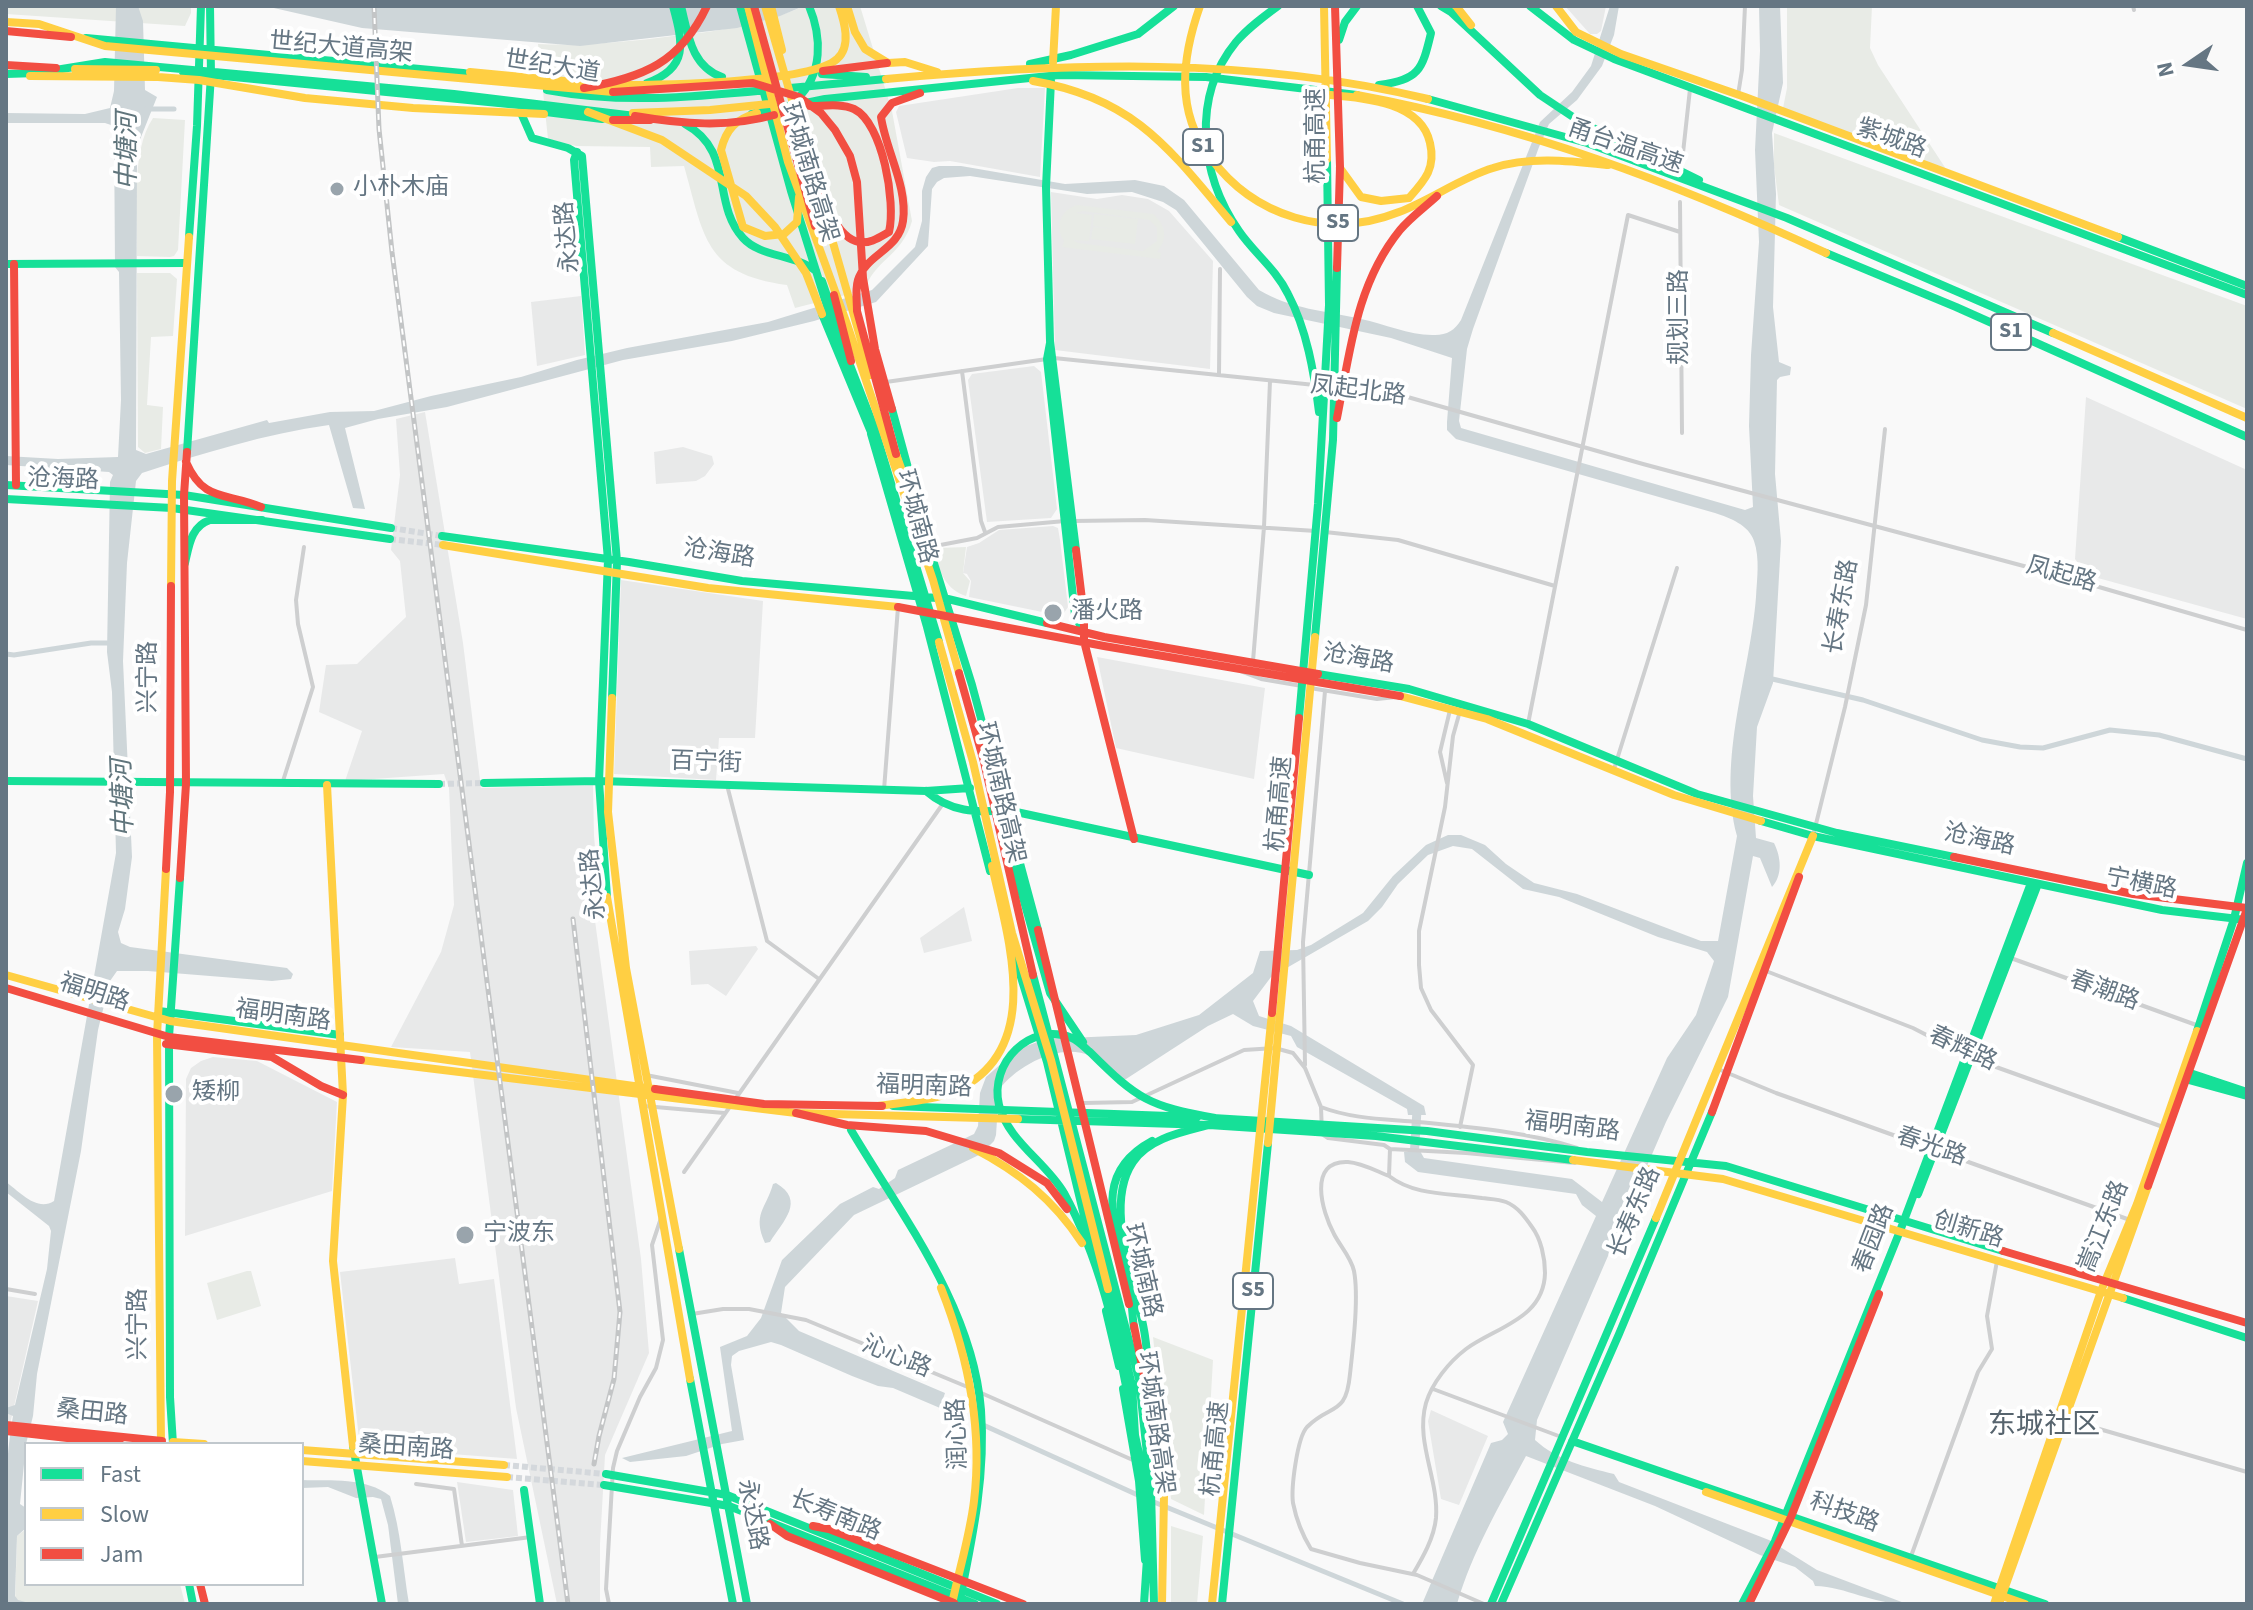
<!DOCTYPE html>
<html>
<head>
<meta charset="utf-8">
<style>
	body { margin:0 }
	#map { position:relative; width:2253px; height:1610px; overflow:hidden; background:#f9f9f9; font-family:"Source Sans 3",sans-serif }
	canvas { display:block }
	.frame { position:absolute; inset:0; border:8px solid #657683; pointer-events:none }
	.legend { position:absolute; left:24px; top:1442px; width:280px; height:144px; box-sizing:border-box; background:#fff; border:2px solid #c1c8cd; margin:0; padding:10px 14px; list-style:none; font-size:24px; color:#657683 }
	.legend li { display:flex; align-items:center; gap:16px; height:40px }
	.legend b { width:40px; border:2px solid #c1c8cd }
	.north { position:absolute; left:2149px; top:24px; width:80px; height:80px; -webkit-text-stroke:6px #fff; paint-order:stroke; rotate:257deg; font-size:22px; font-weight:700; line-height:32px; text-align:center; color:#657683 }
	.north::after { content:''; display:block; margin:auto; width:28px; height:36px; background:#657683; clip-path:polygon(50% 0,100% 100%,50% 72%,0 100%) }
</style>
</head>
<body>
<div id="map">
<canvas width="2253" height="1610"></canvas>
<div class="frame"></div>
<ul class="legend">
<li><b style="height:10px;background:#16e098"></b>Fast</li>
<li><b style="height:10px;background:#ffcf43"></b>Slow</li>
<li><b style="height:10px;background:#f24e42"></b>Jam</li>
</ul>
<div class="north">N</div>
</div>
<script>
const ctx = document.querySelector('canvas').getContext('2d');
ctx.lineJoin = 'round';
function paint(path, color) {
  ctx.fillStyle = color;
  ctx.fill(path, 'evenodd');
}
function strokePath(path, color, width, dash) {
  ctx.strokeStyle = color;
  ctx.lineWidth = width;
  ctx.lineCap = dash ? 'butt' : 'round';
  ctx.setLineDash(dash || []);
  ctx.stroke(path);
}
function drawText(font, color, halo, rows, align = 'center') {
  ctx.font = font + ' "Source Sans 3","Noto Sans SC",sans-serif';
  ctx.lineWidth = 8;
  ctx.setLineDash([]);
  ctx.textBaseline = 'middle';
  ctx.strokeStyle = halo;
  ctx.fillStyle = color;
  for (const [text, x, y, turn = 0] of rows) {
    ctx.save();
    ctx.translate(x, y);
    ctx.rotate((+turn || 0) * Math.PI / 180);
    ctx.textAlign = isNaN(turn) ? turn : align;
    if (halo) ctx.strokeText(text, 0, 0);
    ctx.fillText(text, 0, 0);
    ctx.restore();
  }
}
const built = new Path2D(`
	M1565,6h41l-5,25 -4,3h-7z
	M1018,88h27l-5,89 -90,-16 -16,1 -27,-4 -11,-46 3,-6z
	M1051,192l46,7 25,-4 26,4 21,12 44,50 -3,108 -155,-19z
	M581,296l4,59 -48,11 -6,-64z
	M1034,366l7,6 16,137 -6,9 -64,4 -19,-142 4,-6z
	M2086,397l161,73v149l-160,-44 -12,-16z
	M425,412l38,231 18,145 112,-3 1,51 6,68 -7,2 48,353 8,94 -44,102 -5,89v60h-43l-41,-196 -46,-356 -79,-5 50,-95 13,-47 -5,-117 -5,-14 -99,7 17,-50 -43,-19 7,-47 31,-1 49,-47 -6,-56 -9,-11 9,-75 -4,-56z
	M683,447l29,9 2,8 -9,12 -9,5 -40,3 -2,-32z
	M1053,526l5,2 2,12 8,67 -4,6 -7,2 -88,-18 2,-16 -4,-7 -4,-1 4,-26 12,-4 20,-13z
	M621,580l142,21 -8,137h-36l-3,42 -102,-6z
	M1097,657l168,31 -11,91 -138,-31z
	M964,907l8,34 -48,12 -4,-15z
	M756,946l2,3 -32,47 -18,-12 -17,1 -2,-34z
	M213,1057l44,4 80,41 -5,89 -147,45 1,-157 5,-11 10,-7z
	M455,1258l4,26 35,-5 23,180 -157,-12 -20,-175z
	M6,1296l32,5 -28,123 -4,-1z
	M1431,1410l57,26 -29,69 -18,-6 -13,-78z
	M457,1482l56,8 5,46 -52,6z`);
const green = new Path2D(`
	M6,6h185v7l-6,13 -179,-12z
	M804,6h56l32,105 20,110c-9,34 -40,41 -47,69l-70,18 -8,-23c-83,-11 -83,-49 -103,-119l-33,1 -1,-20 -74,-1 -28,-7 -10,-95c46,2 90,-2 135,-8 46,-5 88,-11 131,-30z
	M1787,6h85l-2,42 8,17 68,104 -163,-61 4,-20z
	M153,118l32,2 -7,130 -4,6 -4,1 -33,-1c1,-41 -7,-104 16,-138z
	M1774,133l473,173v103l-468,-204 -5,-39z
	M1077,205l76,9c13,11 15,25 4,38l4,1 -1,6 -98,-12 2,-6c-9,-14 -4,-31 13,-36zM1083,211l67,9 7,8v13l-14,10 -65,-8 -5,-3 16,1 3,-26 -16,-2z
	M1094,214l44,5 -3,25 -44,-5 2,-12 23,2 -23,-3z
	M137,273h33l7,6 -4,57 -22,1 -4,68 16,2 -2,42 -16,4 -7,-6z
	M966,547l-3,26 7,8 -4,15c-19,-6 -27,-23 -30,-42l3,-6z
	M247,1271h4l10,35 -44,14 -10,-37z
	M1153,1337l60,23 -9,155 -33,-16z
	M1171,1526l32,10 -6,68h-26z
	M26,1529v55h154l5,20h-170l2,-68z`);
const water = new Path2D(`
	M116,6h22l5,15 2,69 12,7 -18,45 -2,20 -1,288 10,4 121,-34 2,3 61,-11 44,-1 57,-15 90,-19 56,-17 50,-12 141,-26 104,-32 43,-43 7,-26v-30l4,-14 6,-9 7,-2h22l104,18 70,-4 29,6 20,14 75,90c31,19 68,21 102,29 24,5 50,17 74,16 12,0 20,-5 26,-15l79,-198 32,-30 19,-26 19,-60h9l-5,29 -12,31 -25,34 -28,24 -10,23 -66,182 -6,20 -8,72 2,7 284,82 8,-3 -4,-81 2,-71 8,-113 -4,-92 5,-99 -1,-45h21l3,77 -11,50 4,61 -3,113 6,55 12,5 -1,8 -10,2 -3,3 -2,94 6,67 -8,142 -16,44 -4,69 3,42 18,5c7,14 9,32 -2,44l-12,-29 -7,-2 -25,141 -62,125 -129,298 -2,20c22,20 50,27 79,34l5,8 150,58 48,30 90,34c-36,0 -60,-17 -92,-18l-2,-5 -18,-14 -35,-12 -105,-49 -129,-50c-25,47 -54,96 -69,148h-35l69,-161 11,-3 6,-6 -5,-12 93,-206 -14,-11 -6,-11 -158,-22 -13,-10 -1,-10 16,-1 4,7 148,21 30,23 65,-144 29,-43 18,-54 -7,-9 -49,-15 -99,-40 -36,-8 -51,-40 -19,-3 -25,9 -30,29 -16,23 -14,14 -97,56 -18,24 6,15 32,10 133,80 2,9h-18l-1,-6 -110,-62 -6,-11 -38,-10 -20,-12 -25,12 -82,53 -6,1c-9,-7 -20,-19 -30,-24 -29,-14 -74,10 -91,34l-3,45 -2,6 -13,13 -127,61 -69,72 -4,26 18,18 146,62 -5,15 -47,-20 -15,-2 -26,-10 -71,-31 -10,-3 -32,9 -7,5 -1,9 13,75 -22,4 -36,12 -56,6 -8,-4 110,-27 -12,-84 27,-11 14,-18 21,-58 58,-56 33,-17 6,2 16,-11 3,-8 76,-36 4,-8 2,-33 6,-16 32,-28 28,-10 90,-4 63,-20 54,-42 7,-22 37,-1 14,-5 52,-32 30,-37 33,-31 22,-10h13l24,10 21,19 28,19 43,11 124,47h17l19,-105c-20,-76 13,-162 19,-239 1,-18 4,-39 -2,-56 -5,-16 -24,-23 -39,-28l-259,-74 -9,-9v-8l5,-64 -61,-20 -117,-25 -17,-7 -10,-9 -71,-87 -13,-8 -31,-10 -45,2 -117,-18 -26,2 -7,4 -5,7 -4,57 -52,56 -62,19 -82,20 -109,19 -176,47 -69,12 -33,9 20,81 -12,-1 -24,-83c-64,9 -125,28 -187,48l-6,8 -9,82 -4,98 9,196 -7,52 -7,23 3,11 9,4 157,21 6,6 -2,5 -19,2 -124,-10h-31l-7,10 -12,49 -17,121 -44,223 -4,42 -7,28 -6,60 6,4v20l-9,8 -2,60 3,4 15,4h-27c0,-62 -4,-126 7,-188l-7,-3v-5l9,-3 32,-136 4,-38 -2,-5 -43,-34v-10c14,10 31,30 48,19l62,-348 -4,-161 -5,-40 3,-170 3,-7 -4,-3 -103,-7v-9l52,3 60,-2 3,-57 -2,-128 -4,-5 -1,-141 -9,-3h-99v-10l79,1 25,-6 4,-17z
	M265,6h539l-24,10 -43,12 -157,18 -218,-18z
	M776,1183c30,18 7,38 -6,59l-5,1c-13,-29 1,-34 8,-59z
	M302,1480c29,1 64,-3 88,16 11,35 13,72 19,108h-11l-10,-79 -7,-26 -8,-2 -17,1 -28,-11 -26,1z`);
const canal = new Path2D(`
	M147,109h27
	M6,654l8,1 77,-12h21
	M1768,678l95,22 119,40 38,7 23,1 67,-18 49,5 88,24
	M981,1424l159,72
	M1149,1500l254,104`);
const river = new Path2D(`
	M1412,1107l5,3 -3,48`);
const secondaryTunnel = new Path2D(`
	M391,528l51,8
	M390,539l53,6
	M439,784l45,-1
	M504,1465l102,9
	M507,1477l97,8`);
const street = new Path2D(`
	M2133,6l1,4
	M1738,95l4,-25 3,-64
	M1682,162l8,-73
	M1680,202l2,231
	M962,371l19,150 4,11
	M1219,375l1,-106
	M886,382l168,-24 280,29
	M1342,387l41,3 260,74 418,112 186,54
	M1073,521l72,-1 171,11
	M1325,532l73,8 157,46
	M930,547l47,-9 21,-11 67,-6
	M1253,661l11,-134 6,-146
	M1240,671l21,8 41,7
	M1310,688l67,11 19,-2
	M1528,724l100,-509 52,17
	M1614,769l63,-201
	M1447,783l-7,-31 10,-42
	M282,784l31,-97 -15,-63 -2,-24 8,-53
	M727,785l40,156 52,38
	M884,790l14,-183
	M1813,836l32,-129 21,-102 19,-176
	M2008,957l191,69
	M1766,971l147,57 58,30 192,69
	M1305,1065l-2,-123 22,-251
	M1718,1069l58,24 354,127
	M646,1075l92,18
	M1083,1103l49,-1 112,-52 31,-2 18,5 12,15 16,39 1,27 6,4 56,7 6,4 -1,27c26,20 61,17 93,22 8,1 17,1 24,4 12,5 19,15 26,25 9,12 13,31 13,46 -1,46 -49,54 -79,76 -17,13 -34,34 -40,54 -11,39 13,76 10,115 -2,20 -13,39 -23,56
	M644,1106l80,7
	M1321,1107c31,12 64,12 97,15 52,5 109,10 159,26
	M1460,1127l13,-62 -42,-55 -10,-22 -2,-23v-34l26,-124 8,-71 9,-32
	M1390,1149l76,4 109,10
	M684,1172l258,-367
	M1389,1176c-13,-5 -27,-13 -41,-14 -41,-2 -26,50 -14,72 6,12 17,23 20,37 5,26 -1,76 -4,103 -4,43 -19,29 -43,53 -10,11 -16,61 -14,76 3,15 10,33 18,46l49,14 57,12 67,29
	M6,1289l29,5
	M692,1314l31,-5h26l57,11 164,68
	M1433,1389l131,49
	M979,1392l156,69
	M2065,1419l182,53
	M416,1484l38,5 8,57
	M375,1557l156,-20
	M1910,1559l68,-187 14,-23 -5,-33 10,-55
	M609,1604l-3,-15 7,-121 4,-17 23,-54 16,-29 7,-28 -11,-95 10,-30`);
const fast = new Path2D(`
	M681,6c7,28 10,60 41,71
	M740,6l51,185 36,115 47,121 65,215
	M1278,6c-15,11 -30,22 -42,36 -45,55 -36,133 3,189 15,22 37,38 49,63 19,36 26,78 31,118
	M1441,6l10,6 89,83 39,26 120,59
	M1530,6l44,34 40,19 633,236
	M86,38l377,35 42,8
	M1339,40l6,-18 12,-16
	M1030,64l41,-9 67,-21 36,-28
	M183,72l407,40
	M6,74l31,-1 68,-11 349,32 181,22
	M822,74l44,3
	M1051,81l-5,106 4,154 26,209
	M647,83c42,-15 36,-40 26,-77
	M1379,85c40,-6 43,-14 52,-52l-14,-27
	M790,88l96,-9
	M547,90c74,14 146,7 220,0
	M797,99c26,-25 25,-62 12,-93
	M1428,99l159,44 200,75 266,115
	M538,111l64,8
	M521,113l11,25 36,10 14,8 35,405 -5,137
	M752,114l73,-15 234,-24 147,2 151,18
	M685,124c50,27 26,79 58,114 17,19 51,16 73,33
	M577,152l-3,8 34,400 -9,221 8,116
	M189,237l8,-111 4,-120
	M2118,237l129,49
	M1826,253l130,54 291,130
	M6,264l181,-1
	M822,281l13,38
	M822,314l51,123
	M1050,343l-3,16 28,256 7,14
	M892,409l34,125 5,28
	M871,434l56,193 63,244
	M187,452l24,-377 -1,-69
	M6,485l178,10 207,33
	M6,499l166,9 218,31
	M442,536l187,26 113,19 206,18 99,24
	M932,557l40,128 66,245
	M185,563c4,-17 6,-37 25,-43h52
	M1315,637l18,-197 4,-172
	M1318,674l91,15 119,35 169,70 140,39 117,24
	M1299,718l19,-214 11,-199 -2,-146
	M6,781l433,3
	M484,783l115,-2 327,10 44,-3
	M926,791c24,21 50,22 81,19l302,65
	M1761,821l52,15 349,74 85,10
	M1003,827l47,166 33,49
	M1013,951l34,111 47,195
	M1033,975l106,404 12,112 3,113
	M159,1011l181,24
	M2197,1031l37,-112 13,-56
	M1090,1052c48,48 59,54 125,66
	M1091,1053c-6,-5 -12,-12 -19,-15 -42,-17 -83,25 -73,67 9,36 47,57 65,88 35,64 52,138 65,209
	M2187,1072l60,20
	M2185,1079l62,17
	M893,1106l304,11
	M1213,1118l214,13 160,21 139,14 277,85
	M1018,1119l191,6 167,11 197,24
	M851,1130c51,86 122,177 130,280 5,66 -9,130 -22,194
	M1918,1194l120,-310
	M679,1249l68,355
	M1108,1289l24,96 3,50 9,41 4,67 -4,61
	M2123,1298l124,40
	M1106,1311l13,55
	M1134,1328c-2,-14 -2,-29 -5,-43 -12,-56 -40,-110 23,-144
	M690,1379l43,225
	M1123,1389l16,92 6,79
	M1149,1416c0,-27 0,-54 -4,-80 -7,-50 -43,-128 -12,-174 16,-24 50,-30 76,-37
	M1572,1441l473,163
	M173,1444l-3,-47 -1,-360 11,-159
	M353,1446l29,158
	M606,1474l121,21 270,109
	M604,1485l125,21 246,98
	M524,1490l16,114
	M189,1584l4,20
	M1222,1604l46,-461
	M1491,1604l165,-386
	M1501,1604l118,-270 93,-222
	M1742,1604l33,-63 125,-310 131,-348`);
const slow = new Path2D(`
	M748,6l40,156 59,162 86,256 26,93
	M765,6l106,369
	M771,6l11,44
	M847,6l8,26 10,17 23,14 17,-1 32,10
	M1200,6c-18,51 -25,105 10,151 44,60 119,83 189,55 32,-12 61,-34 94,-44 36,-12 78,-7 115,-3
	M1324,6l3,153
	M1456,6l15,19
	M1556,6l20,26 45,22 124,43 373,140
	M6,22l33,2 66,22 508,46
	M1053,62l3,-56
	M75,69l81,1
	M470,72l125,12
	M30,76l128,1 41,3 106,18 108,10 131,6
	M886,79c180,-16 365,-23 542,20
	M1033,81c101,17 136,67 198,141
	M610,85c42,0 200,-1 227,-26 15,-13 7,-38 2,-53
	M1311,93c38,5 109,3 119,50 6,25 -5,37 -21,55l-28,3 -20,-4 -21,-29
	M1357,95c167,31 316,87 469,158
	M588,112l74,28 84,56 29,31 31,46 16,41
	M633,113l77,-3 59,-6
	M757,113c-21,6 -31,16 -36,37l22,77 22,9 19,-2 13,-12 2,-25
	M2053,333l194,85
	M895,451l23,65
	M443,545l265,43 190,19
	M171,586l1,-105 17,-244
	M939,642l34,120 39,171 39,127 57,229
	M1400,696l87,23 187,76 87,26
	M612,698l-4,114 18,156 53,281
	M327,785l16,310 -10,166 20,185
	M607,897l83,482
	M6,975l164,46 485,68
	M361,1060l435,53 222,6
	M878,1106c26,-4 55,-5 79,-16 88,-41 51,-152 35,-224
	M1268,1143l47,-506
	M973,1148c46,24 80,51 109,95
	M1573,1160l150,19 400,119
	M1656,1218l157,-382
	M941,1288c27,68 42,139 33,213 -4,34 -15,69 -22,103
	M1151,1408l13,88 -2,108
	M173,1442l31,2
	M161,1444l-4,-409 9,-166
	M302,1450l202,15
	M302,1461l205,16
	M1706,1492l319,112
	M1212,1604l60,-591
	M1994,1604l107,-313 36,-87 60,-173
	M1999,1604l149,-418`);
const jam = new Path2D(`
	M754,6l61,220
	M1335,6l5,161 -3,101
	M6,31l65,6
	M6,65l50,3
	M823,71l64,-8
	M584,88c60,-11 96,-25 123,-82
	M613,92l140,-9 46,14 22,16 14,17 15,26 7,26 6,96 12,71 17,60
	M810,106c14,0 31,-3 44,3 29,14 42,94 35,123 -9,5 -19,12 -30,10 -26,-5 -38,-53 -45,-74
	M635,116c47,8 93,12 139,-1
	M613,120h37
	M14,264l2,221
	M834,295l17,66
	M1337,418c13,-66 19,-134 63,-188 11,-13 25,-23 37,-34
	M896,454l-39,-143c0,-10 -2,-21 1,-31 8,-26 41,-30 45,-59 5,-34 -17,-70 -22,-104l11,-14 28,-10
	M186,462c18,41 40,30 75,45
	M1076,550l8,66v25l50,198
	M898,607l206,39 296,50
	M1047,623l57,14 214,37
	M959,673l25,89 49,213
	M1954,857l179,37 114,14
	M166,869l4,-77 1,-206
	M180,878l6,-94 -2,-289 3,-43
	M1038,930l91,374
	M6,988l163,49 192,23
	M1272,1013l27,-295
	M166,1044l106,13 49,29 22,9
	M655,1089l109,15 118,2
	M1712,1112l87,-235
	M796,1113l51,12 79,6 73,22 48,30 20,26
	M2148,1186l99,-277
	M2003,1251l244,72
	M1134,1326l12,60
	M6,1425l156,16
	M6,1431l114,13
	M770,1524l17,12 167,67
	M813,1526l16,3 194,75
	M200,1584l5,20
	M1749,1604l42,-87 88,-223`);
const rail = new Path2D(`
	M374,6l5,123 13,123 176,1352
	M573,919l47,393 -6,67 -15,57 -5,28`);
const markers = [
	[337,189,8,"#99a4ac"],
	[1053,613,10,"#99a4ac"],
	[174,1094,10,"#99a4ac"],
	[465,1235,10,"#99a4ac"]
];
const shields = [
	[1203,147,40],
	[1338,223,40],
	[2011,332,40],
	[1253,1291,40]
];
const shieldNames = [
	["S1",1203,147],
	["S5",1338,223],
	["S1",2011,332],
	["S5",1253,1291]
];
const streetNames = [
	["世纪大道高架",341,49,5],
	["世纪大道",552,68,9],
	["杭甬高速",1318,136,-90],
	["紫城路",1891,140,20],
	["甬台温高速",1625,148,19],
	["环城南路高架",808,173,73],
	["永达路",569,237,-95],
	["规划三路",1681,317,-90],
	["凤起北路",1358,392,7],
	["沧海路",63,481,2],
	["环城南路",915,517,75],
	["沧海路",719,555,9],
	["凤起路",2061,576,16],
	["长寿东路",1843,607,-80],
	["沧海路",1358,660,10],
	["兴宁路",150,677,-90],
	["百宁街",706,764,2],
	["环城南路高架",999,793,77],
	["杭甬高速",1281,804,-85],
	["沧海路",1979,841,12],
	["永达路",595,884,-96],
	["宁横路",2141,885,11],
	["春潮路",2104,992,20],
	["福明路",94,994,18],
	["福明南路",283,1017,8],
	["春辉路",1962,1050,25],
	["福明南路",924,1088,2],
	["福明南路",1572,1128,7],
	["春光路",1931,1148,19],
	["长寿东路",1636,1213,-67],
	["嵩江东路",2105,1227,-68],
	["创新路",1968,1231,17],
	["春园路",1875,1239,-69],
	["环城南路",1141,1271,77],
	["兴宁路",140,1324,-90],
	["沁心路",896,1358,22],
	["桑田路",92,1414,6],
	["环城南路高架",1154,1423,82],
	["润心路",959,1434,-92],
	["桑田南路",406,1449,4],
	["杭甬高速",1217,1449,-84],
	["科技路",1844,1514,20],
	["永达路",751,1515,79],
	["长寿南路",835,1517,22]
];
const poiNames = [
	["小朴木庙",353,189],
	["潘火路",1071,613],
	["矮柳",192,1094],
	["宁波东",483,1235]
];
const waterNames = [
	["中塘河",129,151,-90],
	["中塘河",125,798,-92]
];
const quarterNames = [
	["东城社区",2044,1427]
];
paint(built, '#e8e9e9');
paint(green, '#e8ebe6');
paint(water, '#ced6d9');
strokePath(canal, '#ced6d9', 5);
strokePath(river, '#ced6d9', 9);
strokePath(secondaryTunnel, '#d4d8dc', 6, [6, 3]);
strokePath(street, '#cecfd0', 4);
strokePath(fast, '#16e098', 8);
strokePath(slow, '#ffcf43', 8);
strokePath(jam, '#f24e42', 8);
strokePath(rail, '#c3c5c6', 5);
strokePath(rail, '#fff', 2, [6]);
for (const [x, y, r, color] of markers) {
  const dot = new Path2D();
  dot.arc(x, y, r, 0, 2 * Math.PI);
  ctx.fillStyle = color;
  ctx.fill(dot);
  strokePath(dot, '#fff', 3);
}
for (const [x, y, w] of shields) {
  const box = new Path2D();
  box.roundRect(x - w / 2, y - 18, w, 36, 6);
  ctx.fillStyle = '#fff';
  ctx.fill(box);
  strokePath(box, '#657683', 2);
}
drawText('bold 22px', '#657683', null, shieldNames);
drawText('24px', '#657683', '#fff', streetNames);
drawText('24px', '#657683', '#fff', poiNames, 'left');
drawText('italic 26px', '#60757c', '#fff', waterNames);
drawText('28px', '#57646e', '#fff', quarterNames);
</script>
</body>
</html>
